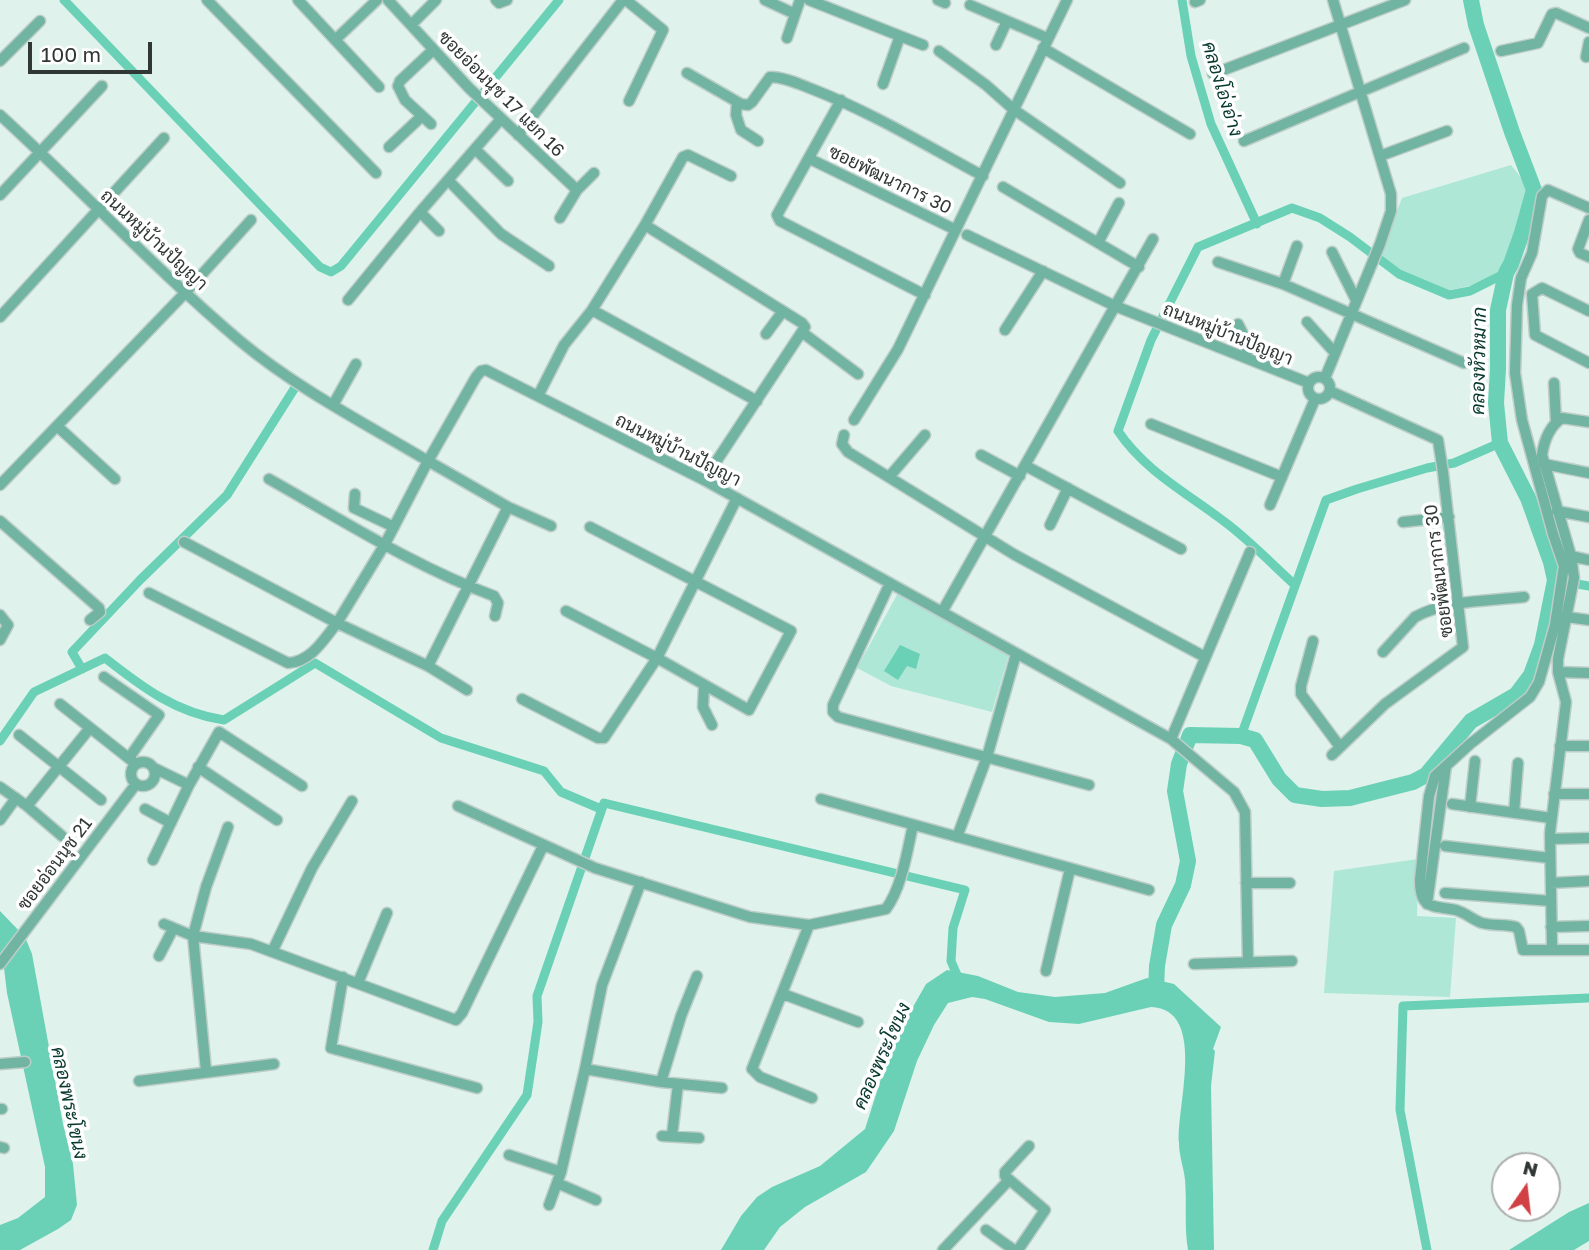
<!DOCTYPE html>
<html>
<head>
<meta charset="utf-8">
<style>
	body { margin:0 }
	#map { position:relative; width:1589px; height:1250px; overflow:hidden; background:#e0f2ec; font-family:"Golos Text",sans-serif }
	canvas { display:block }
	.north { position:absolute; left:1491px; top:1152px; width:70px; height:70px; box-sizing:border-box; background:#fff; border:2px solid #acafae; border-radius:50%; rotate:14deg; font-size:19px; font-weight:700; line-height:28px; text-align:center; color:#303735 }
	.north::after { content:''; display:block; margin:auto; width:24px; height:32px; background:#d04044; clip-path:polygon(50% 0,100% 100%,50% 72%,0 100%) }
	.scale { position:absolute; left:28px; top:42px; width:124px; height:32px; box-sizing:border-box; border:4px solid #303735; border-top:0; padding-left:9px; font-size:21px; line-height:24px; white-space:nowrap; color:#303735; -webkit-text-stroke:5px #fff; paint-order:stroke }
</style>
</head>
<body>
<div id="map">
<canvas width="1589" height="1250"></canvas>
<div class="north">N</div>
<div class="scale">100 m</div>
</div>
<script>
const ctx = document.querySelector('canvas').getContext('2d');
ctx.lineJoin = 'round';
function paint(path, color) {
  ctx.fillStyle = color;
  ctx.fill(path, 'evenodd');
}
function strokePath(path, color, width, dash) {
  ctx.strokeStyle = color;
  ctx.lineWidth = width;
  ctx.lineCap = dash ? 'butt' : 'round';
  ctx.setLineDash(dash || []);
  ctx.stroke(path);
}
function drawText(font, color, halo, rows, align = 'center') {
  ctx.font = font + ' "Golos Text",Sarabun,sans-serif';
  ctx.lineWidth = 7;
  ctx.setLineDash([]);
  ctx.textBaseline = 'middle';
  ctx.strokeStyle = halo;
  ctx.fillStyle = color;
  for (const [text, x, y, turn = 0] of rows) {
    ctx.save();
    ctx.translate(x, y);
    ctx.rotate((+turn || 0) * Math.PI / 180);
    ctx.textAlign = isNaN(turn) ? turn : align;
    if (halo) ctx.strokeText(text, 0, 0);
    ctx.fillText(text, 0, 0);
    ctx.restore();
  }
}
const green = new Path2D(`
	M1511,165l18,23 -7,45 -21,42 -32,11 -29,6 -62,-33 24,-61z
	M898,593l111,61 -17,58 -101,-26 -34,-18z
	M1418,859l-1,57 39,2 -6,79 -126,-4 10,-122z`);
const water = new Path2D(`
	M900,645l20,9 -4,15 -9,-3 -9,14 -14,-9z
	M0,911l25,26 7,17 31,170 10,40 4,41 -6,15 -13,9 -38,21h-20v-25l18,-7 27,-21v-30l-38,-174 -3,-25 -4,-5z
	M947,970l31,6 40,16 37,5 50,-4 42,-15 10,2 17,4 47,43 -8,22 2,2 -4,35 3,164h-26c-4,-23 -1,-47 -3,-70 -1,-12 -6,-24 -6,-37 -3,-35 29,-134 -28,-136l-72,17 -30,-2 -64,-23 -13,-2 -24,6 -14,22 -17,36 -23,70 -28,41 -61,35 -25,20 -16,23h-43l20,-34 16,-19 15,-10 48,-21 45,-37 20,-63 20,-45 21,-37z
	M1589,1203v38l-15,9h-65l60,-38z`);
const canal = new Path2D(`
	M64,0l256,267 11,5 10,-6 218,-266
	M1182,0l9,56 20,68 46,100
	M1555,580l34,6
	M1295,585c-22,-20 -42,-41 -65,-59 -39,-31 -84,-53 -112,-95l33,-91 47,-93 94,-39 28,10 30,19 49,37 50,21 21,-4 36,-18
	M82,669l-10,-17 68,-72 87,-85 69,-109
	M1241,736l85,-236 31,-11 70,-21 27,-5 46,-20
	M0,741l34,-49 71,-34c37,29 71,55 119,62l91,-57 126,75 103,33 17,21 40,17
	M433,1250l9,-29 85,-126 11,-73 -1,-26 67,-193 361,87 -12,38 -2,33 9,21
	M1427,1250l-27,-140 3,-104 186,-8`);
const river = new Path2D(`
	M1156,991l1,-25 7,-41 19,-40 5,-24 -13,-70 4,-27 11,-29 51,1 14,4 24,39 16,16 27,4 28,-1 63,-16 13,-7 45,-54 45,-26 15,-20 11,-30 13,-65 -4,-18 -23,-64 -28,-55 -4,-40 2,-34v-59l8,-37 5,-9 11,-31 12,-43 -22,-58 -36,-107 -5,-25`);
const minor = new Path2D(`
	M207,0l169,173
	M298,0l81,87
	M388,0l81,88 108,102 17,-17
	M496,0l3,3 8,-3
	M626,0l37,30 -34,71
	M765,0l30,14
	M809,0l114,45
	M938,0l7,3
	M1195,2l5,-2
	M970,5l77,33
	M411,25l25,-25
	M787,38l13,-38
	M335,40l42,-40
	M996,45l11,-24
	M1043,48l147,86
	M939,51l47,34 27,24 107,74
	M1501,51l37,-8 14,-29 4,-1 33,15
	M1586,57l3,-15
	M0,61l40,-40
	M687,73l54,31 7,1 4,-3 18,-25c14,0 29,7 42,12 59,23 115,57 171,87
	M1213,74l192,-74
	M883,84l17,-48
	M841,100l-64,115 3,6 145,74
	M737,102l-1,13 5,15 17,11
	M0,115c81,74 156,155 240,226 56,47 126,83 188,120l48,-84 5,-6 5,-1 218,110 238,132 173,-306 194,77
	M431,124l-26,-24 -7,-14 2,-5 33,-31
	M518,135l105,-135
	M1244,141l220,-93
	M389,147l33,-31
	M475,149l33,32
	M1380,156l67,-25
	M810,159l146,71
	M448,180l53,54 48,32
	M1003,187l136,80
	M0,195l102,-109
	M1589,208l-41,-18 -6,6 -10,57 -11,25 -4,27 -2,68 7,47 31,114 11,32 -9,59 -16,57 -9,15 -60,47 -35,32 -6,20 -9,84c0,31 13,25 36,30 10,3 17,10 26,13 11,3 23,1 34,4l3,4 4,19h66
	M420,212l19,19
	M560,218l17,-28
	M1589,220l-11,29 2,4 9,4
	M645,225l157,98 3,4 -101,153
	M967,235l148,71 38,-67
	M1099,241l20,-38
	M1332,252l24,48
	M1218,262l65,22 181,79
	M1283,284l14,-38
	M348,300l72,-88 81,-93
	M592,310l165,91
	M1589,311l-47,-23 -10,6 3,41 54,28
	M0,317l164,-179
	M1307,322l28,31
	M1238,324l10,20 -2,14
	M1005,330l38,-59
	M803,333l55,41
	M766,334l17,-23
	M1308 388a11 11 0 1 1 22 0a11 11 0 1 1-22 0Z
	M1325,378l55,-134 11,-33v-17l-58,-194
	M1554,383l2,39
	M1330,391l108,49 5,32 20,175 -78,57 -53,51
	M538,396l26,-51 28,-35 53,-85 38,-68 5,-2 43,21
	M333,405l23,-41
	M854,420l44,-71 169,-349
	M1151,424l131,53
	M57,426l58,53
	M844,435l-2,9 6,8 167,103 190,102
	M981,455l39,21
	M1544,464l45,9
	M1026,466l155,83
	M889,477l36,-42
	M269,479c73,41 146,88 225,117l4,7 -3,13
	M0,485l186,-193 65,-72
	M355,494l-1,14 40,19
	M1270,505l45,-106
	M1557,511l32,6
	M0,521l99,87 1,4 -10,8
	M1403,522l46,-5
	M1050,525l18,-37
	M184,542l153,81 48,-79 43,-83 80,46 43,19
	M1571,556l18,4
	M890,583l-57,122v7l5,5 251,68
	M149,593l139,70c23,-1 36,-24 49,-40l91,43 39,24
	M566,611l91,47 92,52 42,-79 -201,-104
	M942,612l229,127 63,53 11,20 3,150
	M0,615l8,10 -8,15
	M1567,617l22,3
	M1313,641l-12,45v8l39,53
	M1383,652l32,-35c31,-17 74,-16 109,-20
	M428,666l80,-159
	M1558,672l31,1
	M104,677l55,38 -30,43
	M704,686l-1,21 9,18
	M522,699l76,39h6l53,-80 80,-160
	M60,704l76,60
	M19,735l82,65
	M1171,739l79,-187
	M1560,746h29
	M131 774a12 12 0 1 1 24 0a12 12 0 1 1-24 0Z
	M198,767l79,53
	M154,768l35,17 30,-53 83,54
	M0,787l27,19
	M1554,794h35
	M821,799l328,91
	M1452,804l99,14
	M458,806l137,62 155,49 59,8 77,-16c16,-22 21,-57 27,-84
	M1470,807l5,-46
	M145,809l26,14
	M1514,813l4,-50
	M0,820l16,-22
	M62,836l-35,-30 63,-78
	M957,837l30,-80 29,-103
	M1550,839l39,-1
	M1445,846l105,12
	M153,860l36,-75
	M1246,883h44
	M1551,883l38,-2
	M1445,893l106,8
	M1427,904l19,-138
	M164,924l29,12 58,8 205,76 6,-7 81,-167
	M809,925l-57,144 8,8 52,21
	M1551,927l38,-1
	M1552,946l-2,-113 16,-131 -8,-30v-13l16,-81 -3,-22 -29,-101c2,-14 8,-29 20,-37l27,4
	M272,952l40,-84 40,-67
	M159,956l14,-27
	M0,964l136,-180
	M1194,964l98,-3
	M1046,971l24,-102
	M343,977l-12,71 146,40
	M358,983l29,-70
	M783,994l75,28
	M0,1064l25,-2
	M585,1069l76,13 61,6
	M206,1071l-13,-135 13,-49 22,-60
	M139,1081l135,-17
	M661,1082l20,-66 16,-40
	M0,1109h2
	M662,1136l37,2
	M672,1136l6,-52
	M0,1147l4,1
	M509,1155l52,17
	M557,1183l39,17
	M549,1205l12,-33 24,-103 17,-84 39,-103
	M986,1230l28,20
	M943,1250l65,-69
	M1018,1250l27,-40 -40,-34v-4l24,-26`);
const streetNames = [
	["ซอยอ่อนนุช 17 แยก 16",501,94,45],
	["ซอยพัฒนาการ 30",890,180,26],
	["ถนนหมู่บ้านปัญญา",154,240,43],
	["ถนนหมู่บ้านปัญญา",1228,334,22],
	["ถนนหมู่บ้านปัญญา",678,450,27],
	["ซอยพัฒนาการ 30",1439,571,-97],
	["ซอยอ่อนนุช 21",55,864,-53]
];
const waterNames = [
	["คลองโอ่งอ่าง",1222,89,73],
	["คลองหัวหมาก",1479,361,-89],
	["คลองพระโขนง",882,1056,-66],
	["คลองพระโขนง",69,1103,78]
];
paint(green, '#aee7d6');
paint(water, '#6bd1b6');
strokePath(canal, '#6bd1b6', 9);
strokePath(river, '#6bd1b6', 16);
strokePath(minor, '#bdcdc7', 13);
strokePath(minor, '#71b4a1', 10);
drawText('18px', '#303735', '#fff', streetNames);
drawText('italic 19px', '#08392e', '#fff', waterNames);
</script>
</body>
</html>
